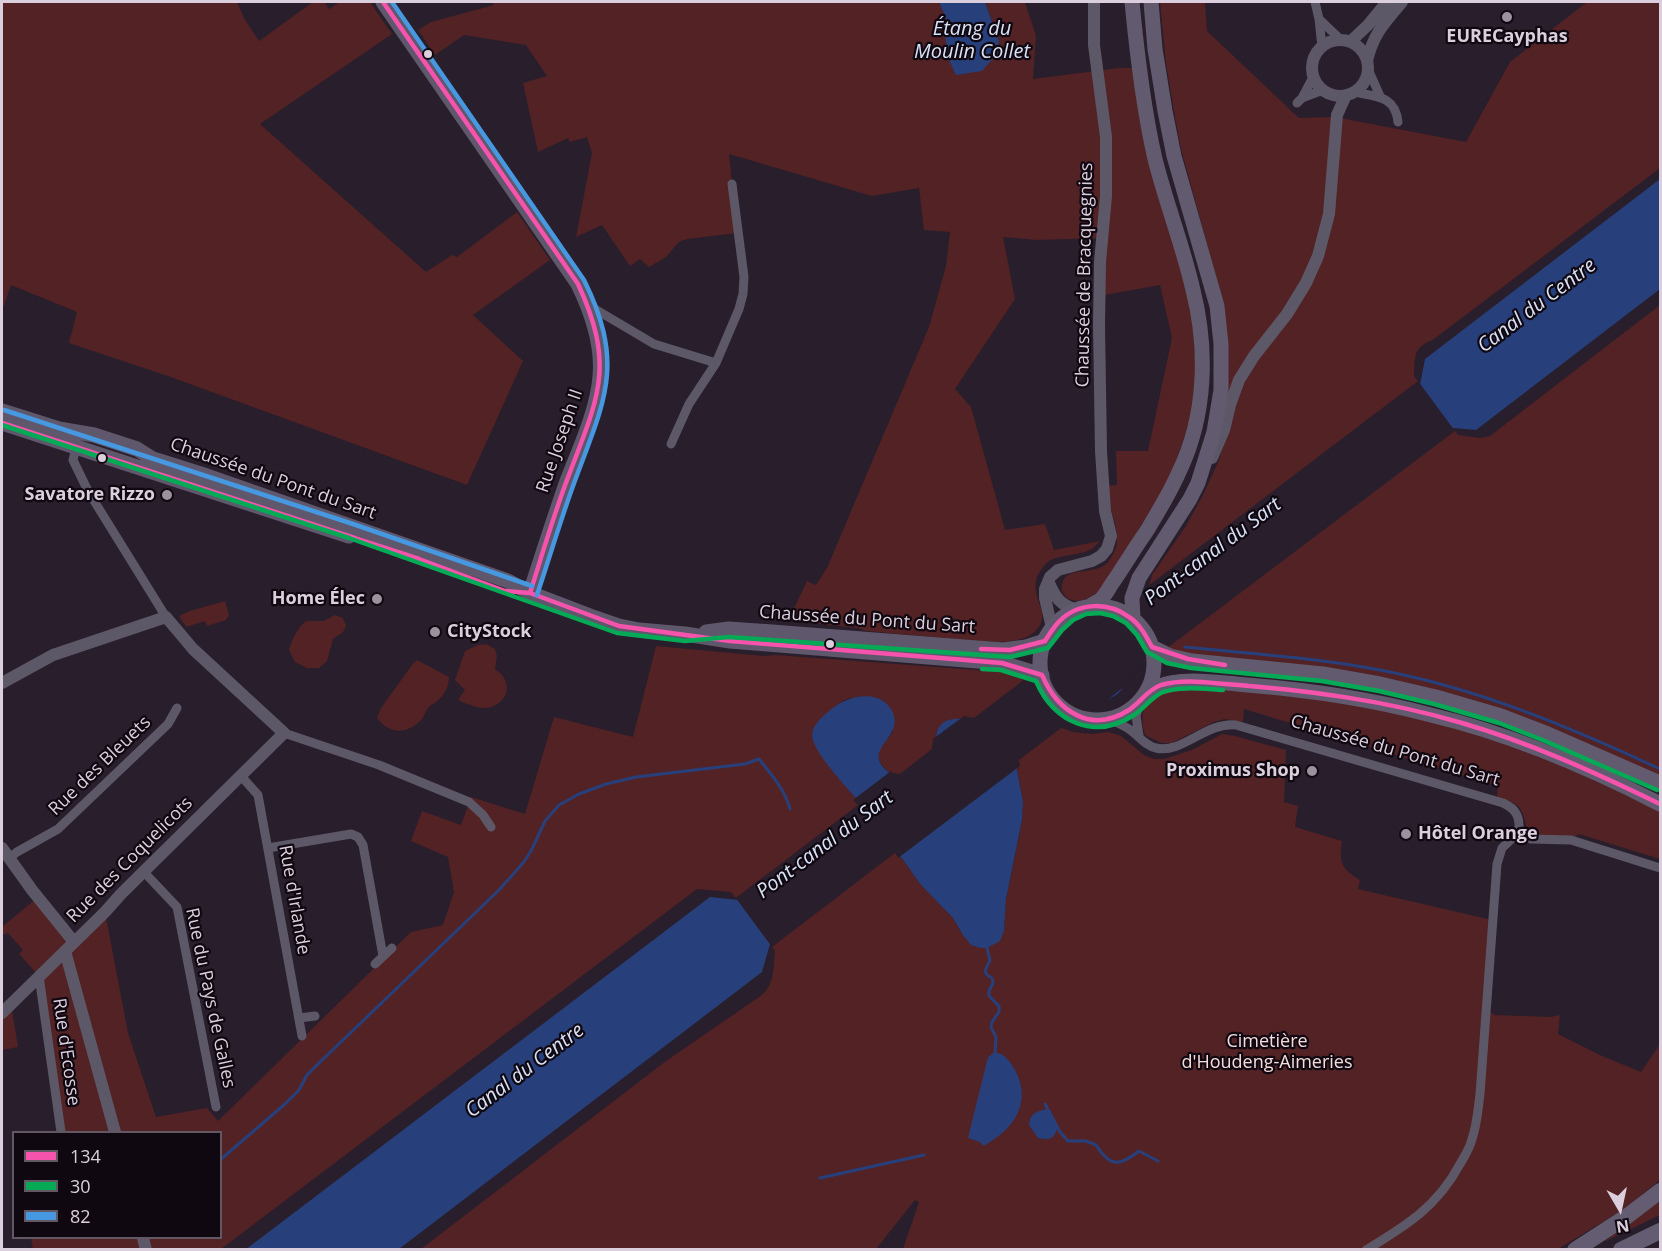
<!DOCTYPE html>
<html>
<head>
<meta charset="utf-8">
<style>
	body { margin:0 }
	#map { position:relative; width:1662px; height:1251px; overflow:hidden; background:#291e2b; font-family:"Open Sans",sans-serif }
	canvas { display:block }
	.frame { position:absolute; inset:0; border:3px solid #dccfdd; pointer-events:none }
	.legend { position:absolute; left:12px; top:1131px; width:210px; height:108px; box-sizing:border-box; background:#100811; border:2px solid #625863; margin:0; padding:8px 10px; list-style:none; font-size:18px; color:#dccfdd }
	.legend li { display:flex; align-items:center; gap:12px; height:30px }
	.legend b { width:30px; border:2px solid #625863 }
	.north { position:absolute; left:1590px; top:1179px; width:60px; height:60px; -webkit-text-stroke:4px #100811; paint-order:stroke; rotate:171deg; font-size:16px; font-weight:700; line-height:24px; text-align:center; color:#dccfdd }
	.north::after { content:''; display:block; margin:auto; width:21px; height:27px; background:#dccfdd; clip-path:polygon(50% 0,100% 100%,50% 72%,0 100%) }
</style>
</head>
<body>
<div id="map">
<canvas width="1662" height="1251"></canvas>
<div class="frame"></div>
<ul class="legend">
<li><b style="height:8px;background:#f653ac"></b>134</li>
<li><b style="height:8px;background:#06aa56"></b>30</li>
<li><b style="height:8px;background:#4699e1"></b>82</li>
</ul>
<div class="north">N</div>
</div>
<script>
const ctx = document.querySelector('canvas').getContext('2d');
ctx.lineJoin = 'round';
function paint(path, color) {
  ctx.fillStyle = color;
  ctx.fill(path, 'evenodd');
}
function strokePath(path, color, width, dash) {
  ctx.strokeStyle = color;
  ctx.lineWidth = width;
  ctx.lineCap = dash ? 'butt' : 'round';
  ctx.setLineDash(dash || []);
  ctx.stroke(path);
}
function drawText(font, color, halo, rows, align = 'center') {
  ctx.font = font + ' "Open Sans",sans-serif';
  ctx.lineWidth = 4.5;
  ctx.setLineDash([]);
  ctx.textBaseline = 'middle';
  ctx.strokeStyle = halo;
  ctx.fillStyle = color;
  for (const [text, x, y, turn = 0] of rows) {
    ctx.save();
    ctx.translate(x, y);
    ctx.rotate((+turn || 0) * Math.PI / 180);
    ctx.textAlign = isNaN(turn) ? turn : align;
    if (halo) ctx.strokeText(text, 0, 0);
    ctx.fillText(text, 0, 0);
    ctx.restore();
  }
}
const green = new Path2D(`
	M2,2h235l7,16 15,23 54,-39h11l5,7 9,-6 -1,-1h33l22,32 -132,90 166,148 26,-17 5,2 60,-45 33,48 -77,55 50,46 -56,124 -299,-109 -99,-33 8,-31 -66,-27 -9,26z
	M492,2h447l7,17 -2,11 55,11 -14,-39h40l11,34 -3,43 86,-11h13l60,246 4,61 -4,33 -7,28 -11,31 -13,26 -53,86c-5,7 -11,15 -20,19 -13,7 -31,0 -25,-17 6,-15 33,-5 45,-19 4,-5 9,-14 9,-21 1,-12 -5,-25 -7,-37 -1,-6 -2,-12 -2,-18l9,-1 -1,-34h32l24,-113 -12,-53 -61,11 3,-58 -65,2 -34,-3 12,62 -60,90 16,18 34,123 40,-6 9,26 46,-9c-3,2 -4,5 -7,7 -14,10 -39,4 -50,19 -19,23 5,40 -2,56 -3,8 -12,14 -20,16 -21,6 -43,1 -64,0 -30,-3 -61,-5 -91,-8l-7,-3 -71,-7 19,-40 9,4 11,-17 102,-241 17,-61 4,-34 -26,-2 -5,-42 -47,8 -143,-42 8,79 -50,6 -8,3 -13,15 -17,10 -9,-8 -10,7 -28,-41 -26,12 16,-84 -5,-16 -17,5 -2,-4 -30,14 -15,-69 24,-7 -21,-31 -62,-10 -29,20 -17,-25 13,-8 63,-17z
	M1160,2h45l2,29 92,87 34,-1 -9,97 -5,23 -18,47 -75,122 -2,-100 -43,-157 -6,-32 -9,-53z
	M1587,2h73v166l-226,171c-21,9 -19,16 -20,37l44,59 22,3 10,-2 170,-131v471l-147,-62 -335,-60 -21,-13 -15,-27 10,-39 34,-49 17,-31 16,-35 20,-69 78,-124 23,-149 126,24 44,-80z
	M225,601l4,14 -3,5 -19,6 -2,-5 -19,6 -7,-11 11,-5z
	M335,615l8,3 3,8 -3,6 -10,7 -6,22 -8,7h-12l-12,-6 -6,-12c3,-11 8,-21 17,-29h18z
	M486,644l9,5 2,7 -2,13c22,14 11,40 -13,39 -8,-1 -17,-5 -24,-8l7,-10 -10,-10 10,-29 13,-6z
	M656,646l108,10 12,-1 241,18 39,53 17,6 19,2 17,-2 12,4 23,19 10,4h10l28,-9 30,-16 13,2 51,14 -2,52 14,4 -3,21 47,14c-3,21 -1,28 18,39l-2,9 134,31 -5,90 8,5 56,2 9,-2 -2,19 44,22 39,16 19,-28v136l-39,31 -63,38h-655l16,-47 -4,-2 -39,49h-455l245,-188 96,-66c13,-12 11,-26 13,-44l-44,-59 -34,-3 -476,360h-188l-2,-11h189v-106h-159l-22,-156 -20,-22 4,-4 -15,-17 -6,2v-8l36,-30 36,44 31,-29 23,121 28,84 51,-9 11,13 193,-189 32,-7 11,-33 -6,-35 -37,-16 11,-30 39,14 10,-28 54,17 29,-97 79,20zM866,697l27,35 -13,16 -3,8 4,8 11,12 42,-9 2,-33 2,-6 77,29 8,45 -1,19 -16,79 -2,31 -41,4 -10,-17 -32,-33 -49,-68 -39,-46 -18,-26 -3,-9 30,-35 10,-3z
	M417,660l32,17c0,10 -5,19 -13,25 -2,2 -6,3 -7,5 -4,4 -4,9 -8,13 -13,14 -32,15 -44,-2l4,-10 31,-43z
	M1184,689c74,2 148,10 221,26 89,20 174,56 255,97v47l-81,-25 -6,4 -40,-1c-11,-9 -5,-25 -18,-33 -5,-4 -12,-5 -18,-7l1,-11 -254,-77 -1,13 -18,-3 -11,3 -42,21h-11l-16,-8c-10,-33 9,-42 39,-46z
	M11,1004l7,43 -16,3v-37z
	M1660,1199v16l-56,27z`);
const water = new Path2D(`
	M939,2h46l14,39 -2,13 -15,17 -26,4 -7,-15 -5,-30 2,-11z
	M1660,179v110l-184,141 -23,-2 -322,243c-8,22 -16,29 -40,32l-76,56 8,43 -1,18 -16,79 -2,32 -4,10 -13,7h-6l-10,-3 -8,-10 -10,-17 -32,-33 -25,-35 -126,94 -8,28 -363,277 -154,1 465,-353 28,3 124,-95c-11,-13 -50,-53 -50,-70 1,-12 13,-21 22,-28 11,-8 29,-14 43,-9 8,3 13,8 16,15 10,25 -29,35 -8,56 6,6 8,7 16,8l34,-26c1,-7 0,-18 4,-24 7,-11 24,-9 35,-6l121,-94 325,-242 5,-26z
	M995,1052c10,2 15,9 20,18 18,34 -2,60 -32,76l-3,-4 -12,-4 20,-81z
	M1047,1109l11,18c-5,13 -7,13 -20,11l-9,-13c1,-12 8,-14 18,-16z`);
const pier = new Path2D(`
	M1418,381l37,50 -321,242 -4,9 -29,23 -11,1 -71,54 1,6 -122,92 -3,-5 -123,94 -37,-50h2l121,-92 -5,-5 38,-29 2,2 7,1 32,-25 1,-10 31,-23 10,2 80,-61 2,-7 3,-6 25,-19 14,-1z`);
const stream = new Path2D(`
	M1185,647c69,7 137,11 205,25 94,19 184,57 270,97
	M987,948l3,12 -5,11 2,4 5,3 1,5 -4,8v5l10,10v6l-7,10 -1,5 5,10 -1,15
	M1045,1104l15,28 8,9h18l10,4c14,22 23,22 43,6l19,10
	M220,1160l65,-56 14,-14 8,-15 11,-11 181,-174 24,-27 8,-12 14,-30 14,-16 20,-11 27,-10 30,-7 109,-13 14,-5c12,15 26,31 31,50
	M820,1178l104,-23`);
const minor = new Path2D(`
	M1315,2l4,17 3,28
	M1319,19l22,21
	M1368,69l12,27
	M1354,92c20,5 41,2 44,30
	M1302,98l21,-8
	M1297,103l5,-5 11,-21
	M588,305l66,39 62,19
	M77,444l-4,16 15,31 78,126
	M671,444l18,-40 27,-41 23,-54 4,-15 1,-17 -12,-93
	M1108,718c7,4 15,7 21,11 9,6 16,17 27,19 27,6 49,-26 80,-23l267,78c14,6 17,15 16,29
	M284,733l95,32 90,37 14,13 8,12
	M1139,736l-3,-20 4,-15
	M241,776l17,19 44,241
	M1519,832l4,4 8,3 40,1 89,28
	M268,848l83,-14 7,3 5,8 20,111
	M8,859l9,-7 41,-23 110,-105 9,-16
	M143,871l34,36 39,200
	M375,964l17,-16
	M39,976l22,156
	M299,1018l16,-2
	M1366,1250c41,-25 71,-43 94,-86 5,-8 10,-16 12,-25 5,-14 6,-30 8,-45l17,-230 5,-16 17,-16`);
const tertiary = new Path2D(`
	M1312 68a28 28 0 1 1 56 0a28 28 0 1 1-56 0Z
	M1350,42l18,-17 19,-23
	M1367,61c6,-27 18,-39 35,-59
	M1212,458l12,-28 6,-25 9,-25 15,-24 33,-42 19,-31 12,-27 11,-42 8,-99 9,-20
	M1049,583c7,16 11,21 27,27
	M1052,628l-7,-30v-9l5,-12 8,-7 34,-9 9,-5 6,-7 4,-13 -6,-25 -4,-60 -2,-126 1,-63 6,-66v-59l-12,-92v-43
	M2,683l51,-28 113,-38 27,32 91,84 -163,161 -16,18 -103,101
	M2,848l30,42 42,52
	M65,951l50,181
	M143,1238l3,12`);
const primary = new Path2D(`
	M383,2l195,282c14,29 25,60 22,92 -2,33 -21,74 -33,105 -13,37 -25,75 -37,112
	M2,411l57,18 35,6 43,14 16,10 54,17 301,105 22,12 60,23 29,10 20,4 46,4 45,7 272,22 40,12
	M2,423l347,113
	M706,632l23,-3 43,3 231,18 23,-3 19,-6`);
const trunk = new Path2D(`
	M1040 663a57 57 0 1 1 114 0a57 57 0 1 1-114 0Z
	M1089,607c3,-3 8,-5 11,-7 5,-4 8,-10 11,-15 12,-17 23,-36 35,-53 12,-20 24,-39 33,-60 27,-56 29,-122 14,-182 -10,-44 -27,-87 -38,-131 -12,-52 -18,-105 -23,-157
	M1133,618l-1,-20 7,-20 51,-79 8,-16 16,-51 7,-42v-46l-4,-38 -43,-150 -9,-45 -10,-62 -4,-47
	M1152,647l18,9 22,5 131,13 57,10 56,13 65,19 47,18 112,49
	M1145,694c4,-2 8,-5 12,-7 24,-11 64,-4 90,-2 62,5 124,14 184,30 80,19 157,52 229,89`);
const motorway = new Path2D(`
	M1575,1250l51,-33 34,-26
	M1621,1250l39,-19`);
const bus1 = new Path2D(`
	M383,2l195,282c39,84 19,116 -11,196 -14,37 -25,75 -37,113
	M2,423l417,136 86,32 25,2 89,33 111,15 272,22 40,12c16,37 49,59 87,35 12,-8 18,-20 32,-25 21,-6 43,-3 64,-1 80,6 160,16 237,39 69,20 134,50 198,81
	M981,649l29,1 35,-9c3,-5 7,-11 11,-16 18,-22 50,-25 73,-8 11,7 17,19 23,30l36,12 37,6`);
const bus2 = new Path2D(`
	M2,425l347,113 268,95 68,8 44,-4 281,20 38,-9 14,-18 11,-10 13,-6 14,-1 13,3 13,7 11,12 10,17 20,11 24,5 131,13 57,10 55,13 65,19 46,18 112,49
	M982,669l19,1 35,11c18,41 58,60 98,34 10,-6 17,-18 29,-23 18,-6 40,-3 60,-2`);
const bus3 = new Path2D(`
	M392,2l192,278c43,87 19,123 -11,206 -13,36 -24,73 -36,109
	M4,410l349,114 179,62`);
const markers = [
	[1507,17,6,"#9d919f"],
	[428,54,5,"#dccfdd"],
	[102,458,5,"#dccfdd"],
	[167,495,6,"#9d919f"],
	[377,599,6,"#9d919f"],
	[435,632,6,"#9d919f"],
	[830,644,5,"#dccfdd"],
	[1312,771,6,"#9d919f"],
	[1406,834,6,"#9d919f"]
];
const poiNames = [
	["EURECayphas",1507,37,"center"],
	["Savatore Rizzo",155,495],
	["Home Élec",365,599],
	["CityStock",447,632,"left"],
	["Proximus Shop",1300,771],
	["Hôtel Orange",1418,834,"left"]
];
const streetNames = [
	["Chaussée de Bracquegnies",1085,275,-89],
	["Rue Joseph II",560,441,-71],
	["Chaussée du Pont du Sart",273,479,19],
	["Chaussée du Pont du Sart",867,620,4],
	["Chaussée du Pont du Sart",1395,751,16],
	["Rue des Bleuets",100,766,-44],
	["Rue des Coquelicots",130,860,-45],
	["Rue d'Irlande",294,900,80],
	["Rue du Pays de Galles",210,998,78],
	["Rue d'Ecosse",66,1052,82]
];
const parkNames = [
	["Cimetière",1267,1042],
	["d'Houdeng-Aimeries",1267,1063]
];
const waterNames = [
	["Étang du",972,29],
	["Moulin Collet",972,52],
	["Canal du Centre",1537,306,-37],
	["Pont-canal du Sart",1213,552,-37],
	["Pont-canal du Sart",825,845,-37],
	["Canal du Centre",525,1071,-37]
];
paint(green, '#522225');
paint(water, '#27407c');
paint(pier, '#291e2b');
strokePath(stream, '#27407c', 3);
strokePath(minor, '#5d5868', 9);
strokePath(tertiary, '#5d5868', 12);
strokePath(primary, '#5f576c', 15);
strokePath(trunk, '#625a6e', 15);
strokePath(motorway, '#645d71', 16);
strokePath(bus1, '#f653ac', 4.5);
strokePath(bus2, '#06aa56', 4.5);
strokePath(bus3, '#4699e1', 4.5);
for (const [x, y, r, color] of markers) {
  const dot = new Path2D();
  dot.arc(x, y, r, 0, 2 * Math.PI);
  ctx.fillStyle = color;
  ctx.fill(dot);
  strokePath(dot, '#100811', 2);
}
drawText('bold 18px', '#dccfdd', '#100811', poiNames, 'right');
drawText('18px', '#dccfdd', '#100811', streetNames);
drawText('18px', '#f5dbda', '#100811', parkNames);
drawText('italic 20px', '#d8e2f6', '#100811', waterNames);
</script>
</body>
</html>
